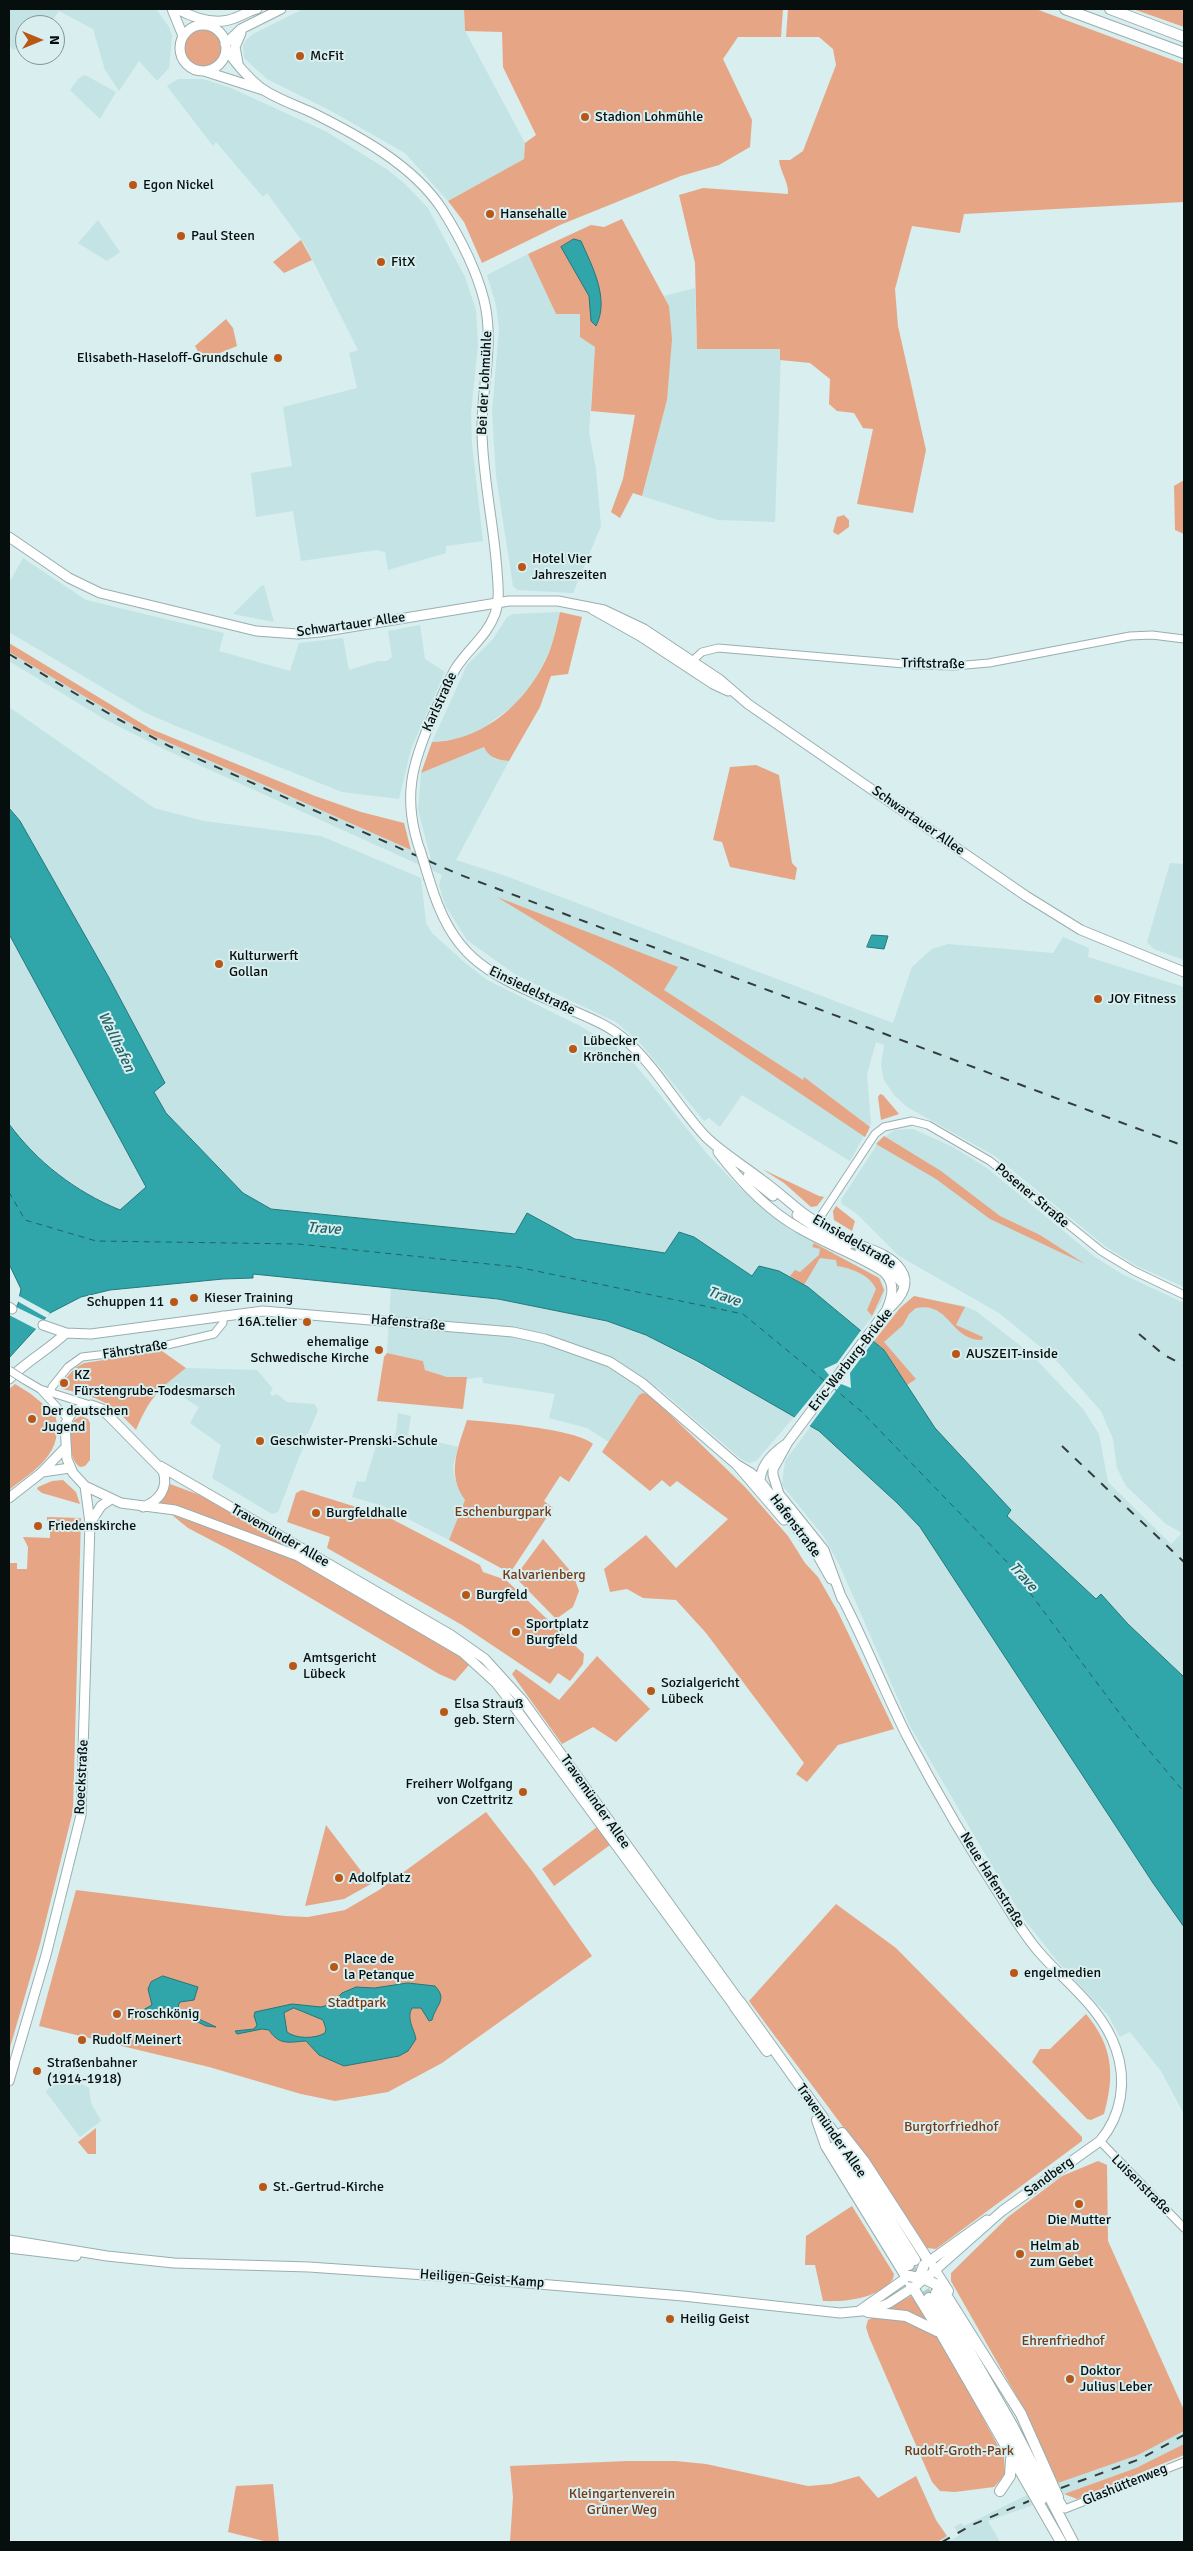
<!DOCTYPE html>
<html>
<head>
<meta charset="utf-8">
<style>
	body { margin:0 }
	#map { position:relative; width:1193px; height:2551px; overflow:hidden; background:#d8eeef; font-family:Signika,sans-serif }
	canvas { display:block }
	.frame { position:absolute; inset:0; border:10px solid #070e0e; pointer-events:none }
	.north { position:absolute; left:15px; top:15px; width:50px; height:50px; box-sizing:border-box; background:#d8eeef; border:1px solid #849495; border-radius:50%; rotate:90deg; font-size:14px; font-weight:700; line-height:20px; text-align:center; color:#070e0e }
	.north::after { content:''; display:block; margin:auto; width:18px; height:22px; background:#b95816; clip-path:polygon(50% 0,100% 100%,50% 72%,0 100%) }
</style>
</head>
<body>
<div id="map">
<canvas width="1193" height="2551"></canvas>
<div class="frame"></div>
<div class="north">N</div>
</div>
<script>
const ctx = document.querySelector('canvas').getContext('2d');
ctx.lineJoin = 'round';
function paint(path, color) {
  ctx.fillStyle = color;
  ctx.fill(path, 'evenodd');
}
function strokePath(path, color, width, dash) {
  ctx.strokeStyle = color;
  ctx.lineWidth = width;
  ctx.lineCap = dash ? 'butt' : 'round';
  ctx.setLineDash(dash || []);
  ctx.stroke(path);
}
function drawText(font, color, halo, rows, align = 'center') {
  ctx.font = font + ' Signika,sans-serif';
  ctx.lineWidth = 4;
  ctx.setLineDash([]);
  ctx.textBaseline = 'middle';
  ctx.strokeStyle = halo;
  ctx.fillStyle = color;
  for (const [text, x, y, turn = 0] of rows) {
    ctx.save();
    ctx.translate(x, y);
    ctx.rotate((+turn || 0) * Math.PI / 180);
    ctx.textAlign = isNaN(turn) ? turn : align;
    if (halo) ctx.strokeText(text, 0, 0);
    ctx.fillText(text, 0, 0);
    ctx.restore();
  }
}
const built = new Path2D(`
	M9,9h147l13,18 3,9 -3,32 -12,13 -18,-20 -20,30 -14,-21 -12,-41 -34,-18 -10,14h-24v30h3l-2,3 -8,-11 -5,3 -4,-5z
	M303,9h161l1,22 60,112 -1,16 -76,42 -43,-48 -72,-41 -66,-33 -23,-21 -1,-12 2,-5 8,-7z
	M85,75l31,17 -16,27 -30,-29 8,-11z
	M178,79h25l28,9 96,44 61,38 17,14 23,24 37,69 11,33 2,35 -7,68 1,31 11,97 -37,5v7l-58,17 -3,-18 -8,-2 -76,11 -8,-50 -37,6 -5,-44 41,-7 -9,-59 74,-19 -8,-35 9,-3 -53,-105 -38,-52 -4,4 -47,-55 -3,4 -46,-60z
	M98,220l22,32 -13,9 -29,-18z
	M528,254l28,60 24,-1 15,34 -6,85 7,37 5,57 -28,67 -56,-3 -4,-4 -17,-110 -4,-63 7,-85 -3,-23 -9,-30z
	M695,288l2,60 84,1 -6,173 -57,-2 -76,-24 25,-96 2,-94 -5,-10z
	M23,558l63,42 138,33 -5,18 71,20 9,-28 44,-5 6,32 29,-9h9l5,-4 -4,-26 32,-6 5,34 20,13 -34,77 -12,50 -57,-7 -166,-66 -32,-14 -135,-80v-49z
	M264,585l10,37 -41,-8 28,-28z
	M560,612l-10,38 -16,32 -17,21 -41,30 -18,6 -26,3 35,-77 26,-26 14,-22 6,-3z
	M9,652l138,81 284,126 -13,-49 3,-37 63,-26 11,12 14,2 -53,99 47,15 390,148 19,-56 20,-18 16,-5 105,9 10,-16 26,11 -1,9 96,30v300l-47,-21 -31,-19 -111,-91 -88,-49 -13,-12 -10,-15 -3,-15 3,-20 -8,-3 -9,32 4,49 -21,38 -108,-66 -22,32 -11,-9 -5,3 -64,-78 -24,-21 -100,-47 -49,-35 -22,-35 -6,-20 3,-10 -276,-125 -60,-30 -97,-59z
	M9,707l145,101 50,13 117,15 100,42 5,45 6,10 32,29 23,18 93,46 35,21 16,13 17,20 60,75 28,29 24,21 31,25 89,48 5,12 -4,12 -8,14 -12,15 -53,-44 -18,-11 -31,-10 -6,10 -59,-39 -15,-5 -14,21 -81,-11 -57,-29 -12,21 -244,-25 -28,-16 -77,-80 -12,-21 10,-10 -56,-106 -88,-155 -11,-13z
	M1170,863l14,1v96l-30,-11 -7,-7z
	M9,934l137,253 -26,23 -29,-14 -31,-21 -39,-34 -12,-17z
	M913,1129l40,18 34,21 108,89 27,17 62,29v374l-56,-53 -27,-30 -5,5 -90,-83 4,-6 -75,-82 -51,-78 -10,-9 26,-33 14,-12 50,10 12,5 55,43 52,55 16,25 9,48 63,62 11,-11 -16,-9 -40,-38 -9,-18 -4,-29 -12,-28 -47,-53 -55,-45 -100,-57 -43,-43 -14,-9 -1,-4 39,-60 15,-10z
	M391,1288l107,11 109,22 39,14 149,81 -39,45 -7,2 -8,-4 -84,-72 -7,8h-11l-30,47 -22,-14 -38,-10 6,-24 -72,-11 -1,-6 -16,2 -19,-2 -22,-7 -2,-9 -36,-8z
	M186,1368l71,2 16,19 -3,4 2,3 5,-2 10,8 27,2 4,6 -10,24h-2l-3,5 2,3 -27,70 -6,2 -60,-36 9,-33 -31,-22 9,-16 -35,-22z
	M398,1413l13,3 -3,19 50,12 -5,20 2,12 10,21 -16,40 -66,-34 -31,-9 5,-16 8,1 12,-39 13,5 6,-16z
	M811,1426l22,16 87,85 233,356 31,44v187l-23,-43 -31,-39 -10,5 -12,-22 -50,-53 -37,-47 -111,-189 -71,-162 -15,-27 -42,-52 3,-24z
	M60,2071l29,17 2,15 10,18 -21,16 -34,-45z
	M1184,2431v13l-48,24 -72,26 -6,-11 80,-28z
	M1027,2495l6,10 -45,16 12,21h-63l10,-6 4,4 9,-5 -6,-8 7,-4 3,3z`);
const green = new Path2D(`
	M464,9h319l-2,28h-43l-15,22 29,61 -2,27 -31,18 -38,11 -121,49 -78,38 -18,-41 -16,-21 76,-42 1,-16 11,-8 -33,-68 -1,-35 -37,-1z
	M788,9h248l148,55v138l-220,12 -4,19 -48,-7 -17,63 3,37 28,124 -13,63 -56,-9 16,-75 -10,-1 -9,-15 -17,-2 -8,-7 1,-25 -20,-16 -30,-3v-11h-83l-2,-86 -16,-68 24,-7 85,6c1,-11 -8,-23 -9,-34h11l13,-9 33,-86 -3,-16 -14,-12h-33z
	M1133,9h51v18z
	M184 48a19 19 0 1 1 38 0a19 19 0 1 1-38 0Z
	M622,219l47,87 3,33 -5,61 -25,96 -9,-3 -13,25 -9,-6 12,-33 12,-64 -44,-4 4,-64 -15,-10v-23h-24l-28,-60 63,-29 13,2z
	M301,240l11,20 -28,13 -11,-11z
	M226,319l7,9 4,18 -34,14 -8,-14z
	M1184,480v54l-9,-4 -1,-44z
	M844,515l5,5v7l-11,8 -5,-3 4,-15z
	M560,612l22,5 -14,57 -17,2 -11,31 -31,54c-11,-1 -20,-3 -25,-14l-63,26 11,-31c54,-1 99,-44 118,-92 4,-12 7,-25 10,-38z
	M9,643l142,86 164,67 46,16 43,11 7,27 -264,-117 -138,-81z
	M756,765l23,10 13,88 5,5 -2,12 -65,-13 -8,-25 -9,-2 17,-73z
	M497,897l181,70 -14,23 139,90 1,-3 66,50 -5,10 -253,-170z
	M880,1094l3,1 16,19 -18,6 -3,-23z
	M884,1136l57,35 59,45 40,19 45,29 -95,-45 -54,-40 -60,-35z
	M762,1169l57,27 5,1 -7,9 -6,1 -27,-24z
	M836,1206l19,15 -3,10 -18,-11 -1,-9z
	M814,1243l65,35 5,12 -12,26 -5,-6 9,-21c-6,-14 -25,-21 -39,-23l-1,-6 -16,-2 -16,27 -14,-9 5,-6 5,2 19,-17 1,-6 -8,-2z
	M914,1296l51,11 -9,18 27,12 -1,3c-32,0 -32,-39 -66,-32l-7,6 -6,11 -19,17 32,37 -9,6 -23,-35 -10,-9 26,-33z
	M162,1351l24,17c-28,22 -36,29 -50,62 -28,-30 -34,-31 -73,-41l-3,-4 15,-17 9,-5z
	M387,1353l36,8 2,9 22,7h20l-4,32 -86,-8 7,-44z
	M15,1384l16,10 24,20c10,39 -19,55 -46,76v-101z
	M643,1393l7,2 95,92 43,49 17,27 13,14 20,35 56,117 -56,16 -31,37 -11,-8 8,-11 -98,-130 -30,-33 -33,-2 -16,-9 -17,3 -6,-23 42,-34 30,33 52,-49 -51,-38 -7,6 -8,-7 -12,11 -48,-39 37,-57z
	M81,1416l7,3 2,4v37l-5,6 -5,1c-12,-8 -12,-35 -6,-47z
	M467,1420c25,2 110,9 126,24l-24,38 -9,-6 -16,25 9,7 -43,65 -61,-33 16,-40c-19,-26 -7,-52 2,-80z
	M63,1480l13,12 4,12 -38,-11 -5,-4 1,-2 14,-6z
	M170,1484l43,16 79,48 -116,-40 -20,-3 11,-12z
	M302,1490l86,27 92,48 3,7 23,8 78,74 -1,10 -13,17 -12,-8 -8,11 -88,-59 -135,-77 3,-11 -43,-15 9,-29z
	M172,1515l117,39 175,104 5,7 -14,16 -16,-7 -211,-125 -40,-21z
	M47,1517l34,1 -8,293 -33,133 -31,107v-488h8v6h10l1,-22 -5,-10 27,1v-17h-3z
	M543,1539l30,35 6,17 -6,16 -17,12 -41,-42z
	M597,1656l53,53 -34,33 -23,-15 -31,17 -50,-70 4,-5 43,31z
	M486,1812l46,59 60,85 -150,107 -54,29 -53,9 -34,-7 -92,-27 -170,-41 37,-136 209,26 23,1 37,-7 34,-20z
	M326,1825l45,59 -27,15 -39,7z
	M597,1827l13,18 -56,41 -12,-17z
	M836,1904l60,44 186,189v4l-146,108 -9,-1c-54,-86 -118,-165 -178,-247z
	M1086,2014c27,32 29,61 18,100l-13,6 -4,-1 -55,-57 8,-13h10z
	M96,2128v26h-8l-10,-12z
	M1098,2161l9,4 1,76 76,169v21l-46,24 -80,28 -33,-72 -74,-130v-8l57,-56 54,-41z
	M852,2206l42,68 -1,5c-15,20 -48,23 -70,22l-8,-36h-10l1,-29z
	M911,2296l2,1 19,28 -45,-16z
	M875,2317h24l38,19 5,6 62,115 1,18 -11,12 -39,5 -15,-1 -8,-9 -63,-145 -3,-10 2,-7z
	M1184,2444v11l-107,44 -13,-5 72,-26z
	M627,2461h49l30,3 102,22 23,-2 28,-8 19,22 38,-22 20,44 11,16 -10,6h-427l3,-45 -3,-31z
	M273,2484l6,58h-11l-40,-10 8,-46z`);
const water = new Path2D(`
	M574,239l7,2c11,25 29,58 15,85l-5,-5 -2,-25 -28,-49z
	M9,808l11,13 88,155 57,107 -11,9 12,21 77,80 28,16 244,25 12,-21 48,26 90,14 14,-21 15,5 58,39 7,-10 20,5 29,16 76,63 51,78 76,82 -4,6 89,83 5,-5 27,30 56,53v250l-31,-44 -233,-356 -23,-24 -78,-72 -122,-70 -51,-26 -39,-14 -109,-22 -245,-25v4l-30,1 -113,11 -29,7 -31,16 -41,45v-40l9,-14 3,-15 -12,-25v-140c28,38 67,68 111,86l26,-23 -137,-253z
	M872,935l16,1 -4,13 -17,-2z
	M163,1976l35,11 -4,13 -14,2 -2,4 6,6 32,15 -10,-1 -39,-19 -24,8v-5l9,-5 -4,-16 3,-7z
	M408,1983l27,3c13,14 1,18 -3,34l-3,1 -8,-13h-9c-6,10 2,21 4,31l-8,12 -9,5 -55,10 -25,-11 -13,-14c-16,1 -27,5 -37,-11l-7,-1 -25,5 -2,-3 19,-2 3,-4 -3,-9 1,-4 37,-8 29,3 10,-3 11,-11 14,-6 18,1zM294,2008l29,12 3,9 -1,4c-10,6 -29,6 -38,-1l-3,-19z`);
const pier = new Path2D(`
	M19,1296l31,17 -3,5 -30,-17z
	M14,1306l31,15 -1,2 -6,7 -29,-15z
	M862,1329l13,10 -25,34 1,15 -10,-4 -32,43 -15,-9 35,-43 -5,-6 13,-6z`);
const ferry = new Path2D(`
	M9,1192l16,28 71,21 202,3 219,23 226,47 84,69
	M832,1387l29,24 146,151 125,168 52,62`);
const highwayTunnel = new Path2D(`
	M909,2265l20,33`);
const minor = new Path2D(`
	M690,663l12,-11 16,-4 198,17 38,1 35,-3 141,-27 22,-1 32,4
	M815,1225l60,-91 9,-7 28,-6 16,4 62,36 111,90 33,20 50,24
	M23,1379l17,10 50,16
	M42,1391l26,28
	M50,1393l2,-6 16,-20 14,-10 68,-8 64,-15 9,-11v-8
	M1100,2141l84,87
	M1058,2497l7,12 119,-47`);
const major = new Path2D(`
	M172,9l11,27
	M177,9c17,9 39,17 58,9 8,-3 14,-7 22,-9
	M180 48a23 23 0 1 1 46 0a23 23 0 1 1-46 0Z
	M225,44l16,-15 40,-20
	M226,50c11,14 21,27 35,38 15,11 35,17 52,25 46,23 100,52 129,96 17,27 34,60 42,91 11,44 -3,89 -2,133 1,47 12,92 15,138 1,14 3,29 -2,43 -8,22 -27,35 -39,54 -8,13 -14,29 -21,43 -23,51 -34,87 -14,142
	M238,63l-3,-16 6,-14
	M204,71l59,19
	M9,537l60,41 31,15 156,38 42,3 22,-2 189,-31h49l46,9 40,19 75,50 29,25 278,192 55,34 103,42
	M592,609l48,27 73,48 15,7
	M429,879c26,87 63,95 140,130 18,8 37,15 53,28 33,27 54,68 83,99 17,17 38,29 57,44 14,10 27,22 41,33 15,11 33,21 49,29 16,7 39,12 49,28 11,16 -3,31 -15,41l-98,131 -15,27v6l6,19 45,56 18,49
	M718,1152c22,29 49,58 81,76 27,16 59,27 85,44 11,11 9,23 3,37
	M748,1176l25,20
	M797,1215l27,18 24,12
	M860,1251l27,15 17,19
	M9,1307l3,2
	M43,1325l23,8 25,1 172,-23 250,21 32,7 65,23 32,21 94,81 48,56
	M9,1379c18,-18 39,-29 57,-46
	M736,1464l15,9 9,8 58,75 13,23
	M160,1466l291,169 34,24 38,42 217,301
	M42,1472l28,-4
	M760,1485c-1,-18 11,-31 26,-41
	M9,1498l32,-25 24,-25
	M143,1507c16,-6 26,-19 20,-36l-61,-62 -11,-4 -15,5 -6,5 -5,10 2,34 6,14 12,13 36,17 54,7 19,7 104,39 164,96 34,31 17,22 222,302
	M90,1523l11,-17 10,-7
	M840,1594c25,47 44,97 68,144 30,57 63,113 98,167 10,16 20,32 33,47 27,31 63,56 77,97 11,32 6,66 -16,92l-98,70 -70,62
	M9,2081l37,-126 35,-140 9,-292 -5,-37
	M9,2240l98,16 67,7 135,4 145,10 229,19 157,17 33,-3 16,-7 28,-18
	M9,2248l67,8
	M924,2265l63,-45
	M859,2311l50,-35`);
const highway = new Path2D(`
	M1065,9l119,44
	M1110,9l74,28
	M740,2002l109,152 66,106
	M735,2007l32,44
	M817,2120l9,26 116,189 119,207
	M842,2133l22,28 84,130
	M834,2147l75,118
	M935,2284l11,11 75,119 37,83
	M936,2293l76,132 61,117
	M929,2298l33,54 80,147
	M868,2312l38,4 31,15
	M1000,2491l10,-15 1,-16`);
const rail = new Path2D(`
	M9,654l109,65 51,27 289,128 726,272
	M1139,1334l25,21 20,10
	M1062,1446l122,116
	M1061,2488l79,-29 44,-24
	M942,2542l30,-17 57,-24`);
const minorBridge = new Path2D(`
	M9,1370l14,9`);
const majorBridge = new Path2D(`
	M421,853l8,26
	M919,2283l13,-10`);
const highwayBridge = new Path2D(`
	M909,2276l10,2
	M925,2279l10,5
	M917,2284l7,-19`);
const markers = [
	[300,56,5,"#b95816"],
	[585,117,5,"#b95816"],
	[133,185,5,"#b95816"],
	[490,214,5,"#b95816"],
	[181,236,5,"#b95816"],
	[381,262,5,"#b95816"],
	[278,358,5,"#b95816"],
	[522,567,5,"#b95816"],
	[219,964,5,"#b95816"],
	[1098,999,5,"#b95816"],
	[573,1049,5,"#b95816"],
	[194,1298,5,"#b95816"],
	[174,1302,5,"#b95816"],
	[307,1322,5,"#b95816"],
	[379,1350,5,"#b95816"],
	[956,1354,5,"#b95816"],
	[64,1383,5,"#b95816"],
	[32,1419,5,"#b95816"],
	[260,1441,5,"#b95816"],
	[316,1513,5,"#b95816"],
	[38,1526,5,"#b95816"],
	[466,1595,5,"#b95816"],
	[516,1632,5,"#b95816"],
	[293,1666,5,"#b95816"],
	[651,1691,5,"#b95816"],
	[444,1712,5,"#b95816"],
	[523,1792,5,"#b95816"],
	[339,1878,5,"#b95816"],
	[334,1967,5,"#b95816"],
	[1014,1973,5,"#b95816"],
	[117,2014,5,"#b95816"],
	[82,2040,5,"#b95816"],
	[37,2071,5,"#b95816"],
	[263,2187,5,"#b95816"],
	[1079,2204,5,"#b95816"],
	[1020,2254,5,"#b95816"],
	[670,2319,5,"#b95816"],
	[1070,2379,5,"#b95816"]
];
const poiNames = [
	["McFit",310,56],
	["Stadion Lohmühle",595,117],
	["Egon Nickel",143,185],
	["Hansehalle",500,214],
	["Paul Steen",191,236],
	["FitX",391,262],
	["Elisabeth-Haseloff-Grundschule",268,358,"right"],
	["Hotel Vier",532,559],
	["Jahreszeiten",532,575],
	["Kulturwerft",229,956],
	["Gollan",229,972],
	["JOY Fitness",1108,999],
	["Lübecker",583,1041],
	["Krönchen",583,1057],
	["Kieser Training",204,1298],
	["Schuppen 11",164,1302,"right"],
	["16A.telier",297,1322,"right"],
	["ehemalige",369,1342,"right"],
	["Schwedische Kirche",369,1358,"right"],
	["AUSZEIT-inside",966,1354],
	["KZ",74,1375],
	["Fürstengrube-Todesmarsch",74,1391],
	["Der deutschen",42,1411],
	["Jugend",42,1427],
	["Geschwister-Prenski-Schule",270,1441],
	["Burgfeldhalle",326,1513],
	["Friedenskirche",48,1526],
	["Burgfeld",476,1595],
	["Sportplatz",526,1624],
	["Burgfeld",526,1640],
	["Amtsgericht",303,1658],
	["Lübeck",303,1674],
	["Sozialgericht",661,1683],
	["Lübeck",661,1699],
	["Elsa Strauß",454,1704],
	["geb. Stern",454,1720],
	["Freiherr Wolfgang",513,1784,"right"],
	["von Czettritz",513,1800,"right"],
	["Adolfplatz",349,1878],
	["Place de",344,1959],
	["la Petanque",344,1975],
	["engelmedien",1024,1973],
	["Froschkönig",127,2014],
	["Rudolf Meinert",92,2040],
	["Straßenbahner",47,2063],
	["(1914-1918)",47,2079],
	["St.-Gertrud-Kirche",273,2187],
	["Die Mutter",1079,2220,"center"],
	["Helm ab",1030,2246],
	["zum Gebet",1030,2262],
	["Heilig Geist",680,2319],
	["Doktor",1080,2371],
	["Julius Leber",1080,2387]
];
const streetNames = [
	["Bei der Lohmühle",485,383,-87],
	["Schwartauer Allee",351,625,-8],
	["Triftstraße",933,664,1],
	["Karlstraße",440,702,-65],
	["Schwartauer Allee",918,821,35],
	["Einsiedelstraße",532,991,26],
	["Posener Straße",1032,1196,40],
	["Einsiedelstraße",854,1242,30],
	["Hafenstraße",408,1323,5],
	["Fährstraße",135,1350,-9],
	["Eric-Warburg-Brücke",851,1360,-52],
	["Hafenstraße",795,1526,53],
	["Travemünder Allee",280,1536,30],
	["Roeckstraße",82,1777,-87],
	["Travemünder Allee",595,1802,55],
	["Neue Hafenstraße",992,1880,58],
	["Travemünder Allee",831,2131,55],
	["Sandberg",1049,2177,-36],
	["Luisenstraße",1141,2185,45],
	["Heiligen-Geist-Kamp",482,2279,4],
	["Glashüttenweg",1125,2485,-22]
];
const parkNames = [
	["Eschenburgpark",503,1512],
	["Kalvarienberg",544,1575],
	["Stadtpark",357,2003],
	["Burgtorfriedhof",951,2127],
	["Ehrenfriedhof",1063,2341],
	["Rudolf-Groth-Park",959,2451],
	["Kleingartenverein",622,2494],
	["Grüner Weg",622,2510]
];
const waterNames = [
	["Wallhafen",116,1042,64],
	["Trave",324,1229,4],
	["Trave",724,1297,19],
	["Trave",1023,1577,48]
];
paint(built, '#c4e3e4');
paint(green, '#e6a685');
paint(water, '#30a5aa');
strokePath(water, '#24787b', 1);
paint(pier, '#d8eeef');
strokePath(ferry, '#256265', 1, [6, 5]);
strokePath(highwayTunnel, '#b9cccd', 10, [10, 5]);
strokePath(minor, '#9aaeaf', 9);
strokePath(major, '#9aaeaf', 11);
strokePath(highway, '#9aaeaf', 12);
strokePath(minor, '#fff', 7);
strokePath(major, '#fff', 9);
strokePath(highway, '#fff', 10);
strokePath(rail, '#323c3c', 2, [9, 9]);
strokePath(minorBridge, '#9aaeaf', 9, []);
strokePath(majorBridge, '#9aaeaf', 11, []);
strokePath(highwayBridge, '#9aaeaf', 12, []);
strokePath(minorBridge, '#fff', 7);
strokePath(majorBridge, '#fff', 9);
strokePath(highwayBridge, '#fff', 10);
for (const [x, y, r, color] of markers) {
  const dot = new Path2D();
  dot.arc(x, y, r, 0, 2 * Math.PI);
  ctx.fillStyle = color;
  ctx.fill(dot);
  strokePath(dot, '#d8eeef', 2);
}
drawText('14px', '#070e0e', '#d8eeef', poiNames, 'left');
drawText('14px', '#070e0e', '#d8eeef', streetNames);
drawText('14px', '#743a18', '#d8eeef', parkNames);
drawText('italic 15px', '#256265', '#d8eeef', waterNames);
</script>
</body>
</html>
